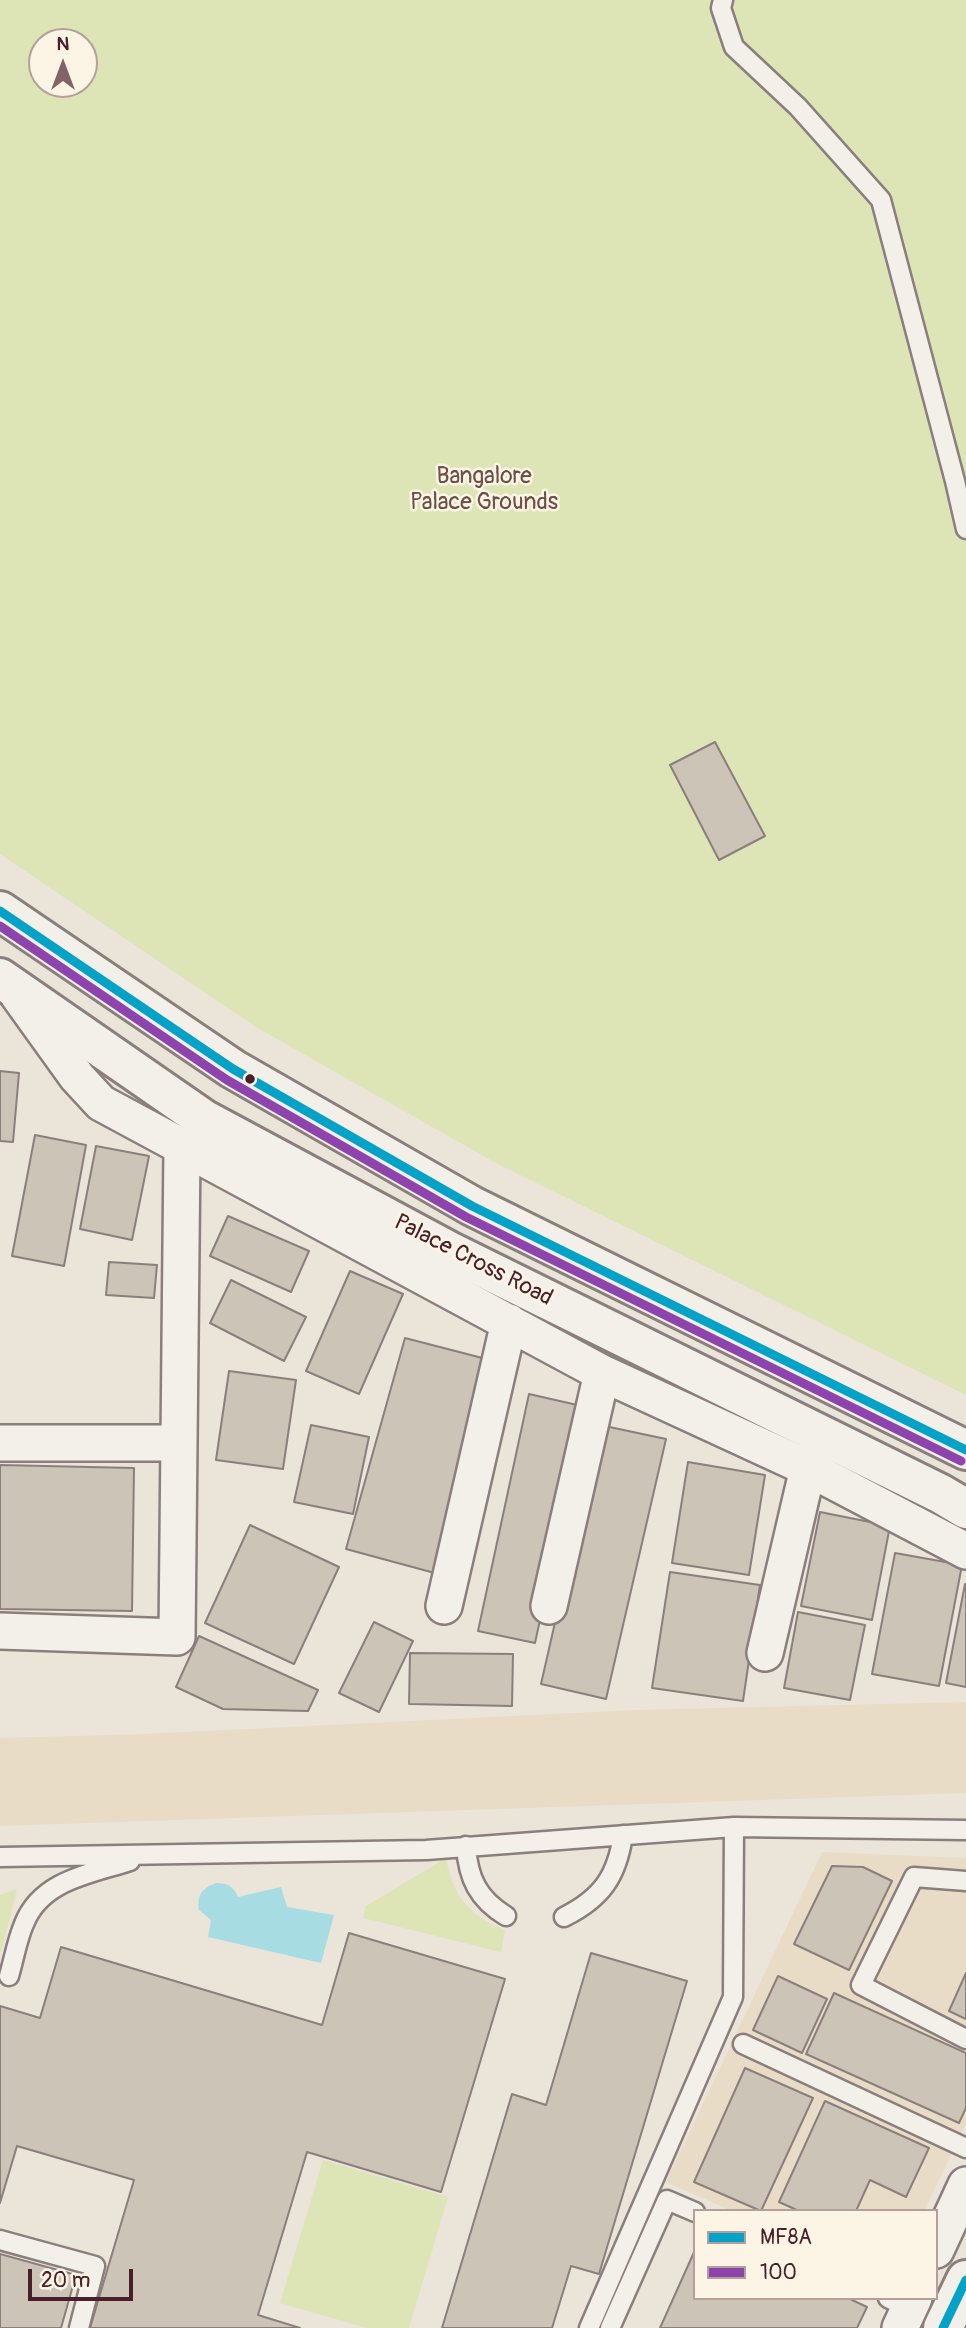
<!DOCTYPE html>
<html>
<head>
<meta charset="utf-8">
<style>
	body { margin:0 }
	#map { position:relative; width:966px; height:2328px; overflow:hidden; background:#eae4d9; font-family:Pangolin,sans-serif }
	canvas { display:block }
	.legend { position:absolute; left:693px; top:2209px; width:245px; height:91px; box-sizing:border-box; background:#fcf5e5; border:2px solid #b59f9b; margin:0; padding:9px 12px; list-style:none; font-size:21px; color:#4a1f2b }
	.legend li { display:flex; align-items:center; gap:14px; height:35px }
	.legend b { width:35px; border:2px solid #b59f9b }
	.north { position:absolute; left:28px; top:28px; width:70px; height:70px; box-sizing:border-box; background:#fcf5e5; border:2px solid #b59f9b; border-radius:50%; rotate:0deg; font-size:19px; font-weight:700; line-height:28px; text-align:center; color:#4a1f2b }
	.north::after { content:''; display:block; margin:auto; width:24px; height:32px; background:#826468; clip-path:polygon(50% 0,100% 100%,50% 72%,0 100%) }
	.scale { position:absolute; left:28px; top:2269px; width:105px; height:32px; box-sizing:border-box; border:4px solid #4a1f2b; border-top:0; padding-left:9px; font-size:21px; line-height:24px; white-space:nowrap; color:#4a1f2b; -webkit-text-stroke:5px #fcf5e5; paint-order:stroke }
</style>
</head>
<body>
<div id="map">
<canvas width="966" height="2328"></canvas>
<ul class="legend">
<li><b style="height:9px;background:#04a2c6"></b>MF8A</li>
<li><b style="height:9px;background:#8e44ad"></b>100</li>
</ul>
<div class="north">N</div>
<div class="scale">20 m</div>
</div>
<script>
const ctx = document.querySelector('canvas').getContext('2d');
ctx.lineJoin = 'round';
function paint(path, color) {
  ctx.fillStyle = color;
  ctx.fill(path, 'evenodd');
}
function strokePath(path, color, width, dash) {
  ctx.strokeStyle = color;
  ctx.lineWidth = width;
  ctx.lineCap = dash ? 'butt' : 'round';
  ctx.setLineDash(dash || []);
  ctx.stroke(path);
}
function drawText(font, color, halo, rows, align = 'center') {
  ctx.font = font + ' Pangolin,sans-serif';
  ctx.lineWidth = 5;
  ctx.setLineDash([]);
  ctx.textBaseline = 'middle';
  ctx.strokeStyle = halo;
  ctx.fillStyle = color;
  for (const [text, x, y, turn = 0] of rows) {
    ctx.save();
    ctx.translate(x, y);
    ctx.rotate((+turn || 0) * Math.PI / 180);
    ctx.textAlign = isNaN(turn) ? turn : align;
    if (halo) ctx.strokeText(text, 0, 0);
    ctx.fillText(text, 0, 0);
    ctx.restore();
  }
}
const built = new Path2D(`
	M966,1702v91l-966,33v-88l146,-4 489,-24z
	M822,1852l144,6v266l-42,87h-192l-66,-29z`);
const green = new Path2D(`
	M0,0h966v1395l-472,-233 -238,-135 -256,-173zM42,42h42v42h-42z
	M446,1858c7,38 23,58 59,72l-4,22 -138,-34 3,-12z
	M17,1889l-17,68v-62z
	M323,2160l125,37 -39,131h-42l-87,-25z`);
const water = new Path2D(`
	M216,1883c12,0 17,3 22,14l43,-10 6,20 47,8 -13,48 -113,-26 3,-17 -12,-10c-2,-15 3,-22 17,-27z`);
const building = new Path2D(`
	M715,742l50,94 -46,24 -49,-95z
	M0,1071l19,2 -6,69 -13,-1z
	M35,1135l51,10 -22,121 -52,-10z
	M96,1146l53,10 -17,84 -52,-11z
	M228,1216l81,35 -18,41 -81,-36z
	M109,1262l48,3 -3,33 -48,-3z
	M350,1271l53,23 -44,100 -53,-23z
	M231,1280l75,37 -22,44 -74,-38z
	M405,1338l89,23 -52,214 -96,-26z
	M229,1371l67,9 -13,89 -67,-9z
	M529,1394l57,13 -51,236 -57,-12z
	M311,1425l58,12 -16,77 -59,-12z
	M600,1425l66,14 -60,260 -65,-15z
	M688,1462l77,13 -16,100 -77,-12z
	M0,1465l134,3 -2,143 -132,-2z
	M820,1512l70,14 -18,94 -71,-14z
	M250,1525l89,42 -45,97 -89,-41z
	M895,1553l67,12 -23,121 -67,-12z
	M670,1572l90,13 -17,116 -91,-13z
	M965,1584h1v103l-20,-4z
	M798,1612l67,13 -15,75 -66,-12z
	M374,1622l39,19 -34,71 -40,-19z
	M199,1636l119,54 -10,21 -85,-2 -47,-22z
	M410,1653l103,1 -1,52 -103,-2z
	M832,1866l31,1 29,14 -43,89 -55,-26z
	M349,1933l156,46 -64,213 -134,-40 -49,163 42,13h-210l44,-148 -117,-34 -17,57v-197l40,12 21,-71 261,78z
	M591,1953l96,28 -88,293 -28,-8 -19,62h-110l70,-234 34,11z
	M966,1973v46l-17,-8z
	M778,1976l49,23 -25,54 -49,-23z
	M834,1993l132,60v55l-7,15 -153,-69z
	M745,2068l68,30 -52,113 -67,-29z
	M825,2101l104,47 -23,49 -36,-17 -14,31h-57l-20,-9z
	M695,2250v48h153l19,9 -10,21h-197z
	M0,2254l76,21 -15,53h-61z`);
const service = new Path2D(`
	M723,0l-2,8 13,39 64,60 83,93 74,281 11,48
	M466,1846c2,32 12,53 40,70
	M0,1857l426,-7 308,-23 232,3
	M966,1881l-52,-4 -53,108 105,54
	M564,1917c38,-19 53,-41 59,-82
	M9,1976c5,-17 8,-36 15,-52 17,-44 66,-50 106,-63
	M743,2044l223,104
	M0,2240l95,26 -16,62
	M888,2298l21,10
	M589,2328l144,-331 1,-170
	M610,2328l57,-128 28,12`);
const minor = new Path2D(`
	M18,995l59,82 24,26 501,270 206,95 158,83
	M0,1443h179
	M444,1606l65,-284
	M549,1606l53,-233
	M0,1631l177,6 5,-489
	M765,1653l43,-185
	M936,2250l30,-65
	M900,2328l14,-30`);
const tertiary = new Path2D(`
	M0,911l233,158 239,137 494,244
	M0,978l205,142 244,131 492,243 25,15
	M943,2328l23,-48`);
const bus1 = new Path2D(`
	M0,911l233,158 239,137 494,244
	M943,2328l23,-48`);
const bus2 = new Path2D(`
	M0,926l227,154 239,137 495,244`);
const markers = [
	[250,1079,6,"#4a1f2b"]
];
const parkNames = [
	["Bangalore",484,477],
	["Palace Grounds",484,503]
];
const streetNames = [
	["Palace Cross Road",473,1261,27]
];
paint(built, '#e8dcc7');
paint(green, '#dde5b6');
paint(water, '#a7dde2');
paint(building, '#ccc4b6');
strokePath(building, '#8a7f7d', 2);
strokePath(service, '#8a7f7d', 23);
strokePath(minor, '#8a7f7d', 40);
strokePath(tertiary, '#8a7f7d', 44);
strokePath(service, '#f3f0e9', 18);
strokePath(minor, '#f3f0e9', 35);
strokePath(tertiary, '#f3f0e9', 38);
strokePath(bus1, '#04a2c6', 9);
strokePath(bus2, '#8e44ad', 9);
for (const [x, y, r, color] of markers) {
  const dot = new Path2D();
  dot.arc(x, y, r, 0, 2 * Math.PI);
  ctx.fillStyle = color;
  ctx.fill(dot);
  strokePath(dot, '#fcf5e5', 2.5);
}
drawText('23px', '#6c5047', '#fcf5e5', parkNames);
drawText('23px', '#4a1f2b', '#fcf5e5', streetNames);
</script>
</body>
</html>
